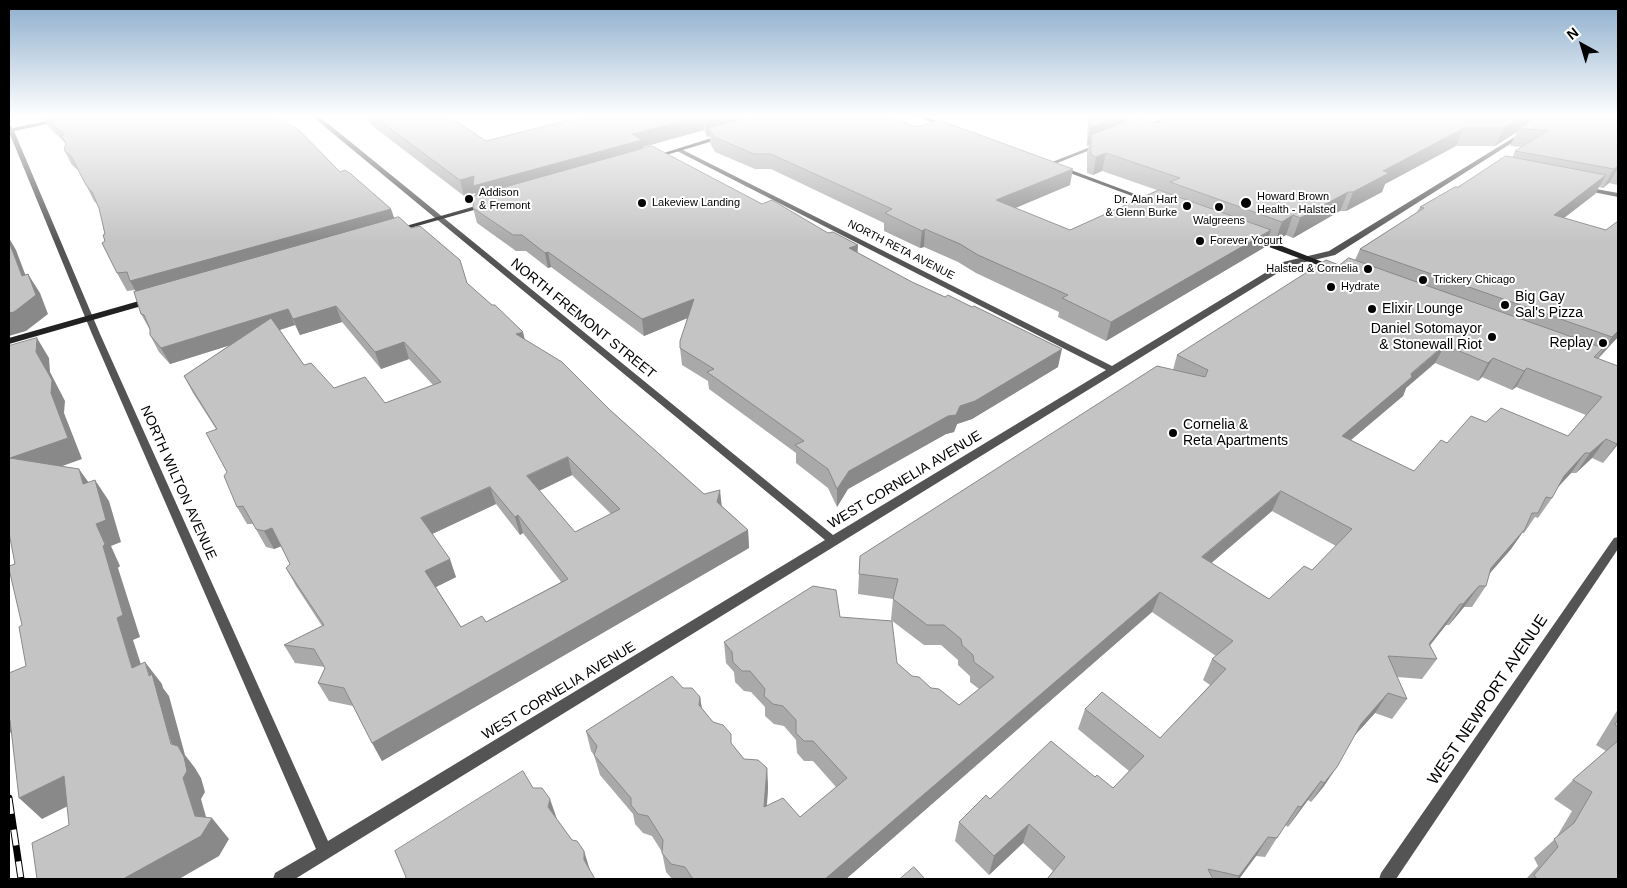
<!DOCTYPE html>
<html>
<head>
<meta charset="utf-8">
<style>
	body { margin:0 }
	#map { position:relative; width:1627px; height:888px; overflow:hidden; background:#fff; font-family:Arial,sans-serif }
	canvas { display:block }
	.frame { position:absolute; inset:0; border:10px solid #000; pointer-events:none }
	.north { position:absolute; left:1557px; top:20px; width:50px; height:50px; -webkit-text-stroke:4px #fff; paint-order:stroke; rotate:321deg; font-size:14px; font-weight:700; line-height:20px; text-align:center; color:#000 }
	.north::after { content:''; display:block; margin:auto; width:18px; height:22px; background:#000; clip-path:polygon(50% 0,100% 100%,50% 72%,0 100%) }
</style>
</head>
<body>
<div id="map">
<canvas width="1627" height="888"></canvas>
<div class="frame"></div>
<div class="north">N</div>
</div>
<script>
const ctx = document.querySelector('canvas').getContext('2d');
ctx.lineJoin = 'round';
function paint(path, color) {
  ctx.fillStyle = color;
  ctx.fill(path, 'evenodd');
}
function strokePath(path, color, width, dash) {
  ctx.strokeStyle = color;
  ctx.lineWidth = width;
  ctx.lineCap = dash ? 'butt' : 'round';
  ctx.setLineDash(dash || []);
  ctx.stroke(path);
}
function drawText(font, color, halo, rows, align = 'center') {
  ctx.font = font + ' Arial,sans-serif';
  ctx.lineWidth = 4;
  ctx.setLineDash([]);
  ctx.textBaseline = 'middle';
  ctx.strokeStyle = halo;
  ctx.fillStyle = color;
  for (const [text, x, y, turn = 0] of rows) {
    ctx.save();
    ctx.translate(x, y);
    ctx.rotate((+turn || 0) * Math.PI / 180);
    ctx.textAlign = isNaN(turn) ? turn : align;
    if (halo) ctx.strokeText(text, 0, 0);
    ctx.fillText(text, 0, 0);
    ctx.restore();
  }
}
const street = new Path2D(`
	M67,117h13l-66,14 86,203 228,507 497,-301 -512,-423h7l513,418 273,-165 -429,-219v-2h4l431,217 171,-104 46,-11 192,-118 5,1 -191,121 -46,11 -994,613h-22l2,-6 41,-24 -224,-515 -83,-202v-9l4,5z
	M1166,117h8l-28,12 -5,-1z
	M1098,144l5,1 -51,20 -5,-1z
	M1585,187l33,6v4l-35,-7 -1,-1z
	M1618,537v12l-222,330h-17l2,-6 233,-335z`);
const secondary = new Path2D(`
	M918,117h9l22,9 -5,1z
	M721,135l3,2 -1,1 -67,20 -5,-1z
	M1059,167h4l93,35 -5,1 -92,-34z
	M486,203l3,2 -1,1 -92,26 -4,-2z
	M1253,237h6l79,31 -4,2h-3l-78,-29z
	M146,299h6l1,2 -1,2 -143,41v-6z`);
const rail = new Path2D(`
	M9,798l12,81`);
const wall = new Path2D(`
	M41,117h238l61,55 51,37 3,10 73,64 58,57 85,70 94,84 18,12 26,24 1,18 -367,213 -29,-55 -24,-5 -11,-18 7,-15v-1l-30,-4 -11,-18 38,-19 -26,-40 -10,-18 4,-4 -9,-18 -7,3 -8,-2 -13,-23h-6l-10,-17 -21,-78 -23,-36 -9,-17 46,-31 -60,19 -11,-12 -9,-17v-5l-9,-16 -6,-24 -8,1 -10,-18 -12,-32v-7l-6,-26 -2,-4 -3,-3 -15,-30 -7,-6 -8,-15 2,-5 -2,-3 -16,-16 -3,-6h-3zM342,322l39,47 28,-10 24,26 -48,18 -51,-15 -30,-23 -24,-35 15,-5 5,10zM572,475l39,39 -36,18 -36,-41zM496,504l24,31 3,-2 38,49 -75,40 -25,5 -25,-40 20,-10 -24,-43z
	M367,117h83l36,24 95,-24h309l180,68 -55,23 55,22 87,-40 -55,-19 -9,4 -6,-2v-20l2,-8 -2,1 1,-29h39l-1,5 30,1 462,-6v68l-9,-2 -6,5 -4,-1 -4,7 -31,24 42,12 12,-9v116l-20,22 20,85 -15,19 -11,-5 -16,15h-5l-13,14 -6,11 -14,20 -3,-1 -11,16h-2l-11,16 -21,24 -4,13 -14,21h-8l-15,18h-3l-16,20 7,14 -15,20 -25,-2 10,22 -15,20 -17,-6 -22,24 -29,49 -13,16 -3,-2 -20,27 -3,-2 -20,32 -9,-1 -17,23h-192l6,-8 -30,-28 -34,32 -34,-34 4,-19 31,-23 105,-22 18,11 16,-17 -51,-42 7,-20 75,29 50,-53 -7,-5 9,-21 4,-3 -64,-44 -306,267h-174l-6,-7 -4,-20 -10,-16 -9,-3 -8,-9 -2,-10 -33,-39 -6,-20 -3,-4 -5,-20 97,-43 17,9 2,12 42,50 23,9 1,20 -1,18 33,11 36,-30 -23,-26h-9l-7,-8 -1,-13 -12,-14 -10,-2 -9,-8v-9l-14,-15 -7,-1 -9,-9 -1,-10 -8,-9 -2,-21 116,-25 57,46 15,13 47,29 20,-16 -9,-7v-6l-12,-11v-5l-17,-15h-17l-33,-25 2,-21 -35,-5 1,-20 314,-204 4,-15 162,-90 16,-5 5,-11 57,-37 3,-5 38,-20 54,-29 3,-7 7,-4 -12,-1 7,-14 -22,14h-39l-71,38 -3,8 -36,19h-6l-47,27 -7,-3 -11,7 -7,-3 -3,8 -159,94 -48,-24 1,-5 -83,-39 -18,-11 -34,-15 -4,1 -36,-17v-8l-113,-54h-16l-40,-17 -5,-9v-7l-3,1 -3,-7 -61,17v2l215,104 200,114 -86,52 -15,5 -3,8 -8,2 -98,55 -11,18 -9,-19 -32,-25v-10l-87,-64 -1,-8 -26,-16 -2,-17 7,-30 -43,18 -93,-69 -3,1 -22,-17h-10l-39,-28 -4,-15 3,-13 -1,-2 -11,3 -94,-72zM1435,363l43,18 4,-4 30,13 4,-3 70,28 -18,21 -82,-14 -39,21 -33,28 -63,-31 52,-44 3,-8zM1272,511l64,35 -24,24 -43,29 -58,-36z
	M1618,709v170h-92l12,-13 -4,-8 22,-20 16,-27 -18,-12 19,-19 33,-29 -10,-6z`);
const shadedWall = new Path2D(`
	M697,117h6l1,13 -61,17 1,8 -166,48 -3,-10 -11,3 -4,-16z
	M724,117h53l-68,11 1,8 -3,1 -1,-15z
	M1117,117h10l-3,15 -33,3 -2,10 -2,1 4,-19z
	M1522,117h19l-22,12 -2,3 -22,14 9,-18z
	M1464,128l-8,18 -71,38 -3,8 -36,19 7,-19 30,-21z
	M1106,153l-4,18 -9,4 3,-18z
	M1618,166v2l-9,15 -6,5 11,-19z
	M1073,169l-3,16 -76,32 2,-17z
	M1606,175l-11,19 -53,41 12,-20z
	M1348,192l-8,19 -47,27 7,-20z
	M391,209l6,17 -257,73 -10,-18z
	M1293,215l-7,20 -11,7 7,-20z
	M925,229l-1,18 -4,1 2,-17z
	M1271,230l-6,17 -159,94 5,-19z
	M9,238l7,12 17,45 -11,-19 -13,-34z
	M858,245l-1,15 -8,-12z
	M548,252l3,15 -3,1 -3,-15z
	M28,274l12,19 8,21 -22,17 -17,5v-23z
	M694,299l1,16 -51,21 -2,-17z
	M336,306l6,16 -42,13 -7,-16z
	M288,309l7,16 -125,39 -9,-16z
	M1618,331v6l-21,22 15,-22z
	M523,332l4,16 -11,-14z
	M37,338l12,20 1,14 15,29 -1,12 18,46 -56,20 -16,-21 26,-106z
	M404,342l5,17 -28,10 -6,-17z
	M1445,345l-10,18 -29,25 -3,8 -70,59 9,-19 69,-62z
	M1062,349l-4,18 -86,52 -15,5 -3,8 -8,2 -98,55 -11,18v-18l12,-18 99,-55 12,-10z
	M1493,358l-11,19 -4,4 10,-18z
	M1527,368l-11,19 -4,3 12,-19z
	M1606,439l-14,19 -16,15 14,-20z
	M1618,442v2l-15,19z
	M1585,453l-14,20 -21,23 14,-20z
	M568,457l4,18 -40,19 -5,-18z
	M79,469l15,21 -11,-6z
	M95,480l14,21 12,41 -10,4 9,20 -2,2 22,69 -7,3 16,49 -17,-21 -15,-50 -21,-94z
	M490,487l6,17 -68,32 -7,-18z
	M720,490l2,18 -5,-6z
	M1281,491l-9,20 -78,67 8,-21z
	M518,515l5,18 -3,2 -5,-18z
	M272,528l10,18 -8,3 -10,-18z
	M1525,529l-14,20 -34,39 14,-20z
	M748,530l1,18 -367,213 -10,-18z
	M450,559l6,18 -24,12 -7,-18z
	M1479,586l-15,21 -15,18 14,-21z
	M1160,592l-8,20 -306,267h-21z
	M1460,604l-14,21 -26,33 9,-14z
	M145,662l17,22 1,4 6,8 16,59 10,13 6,10 4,14 -4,7 7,25 4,-6 17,21 -10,17 -40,23h-56l72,-63z
	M1388,693l-13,20 -28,31 14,-20z
	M700,697l3,20 -4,-12z
	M10,720l13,26 -14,-15v-10z
	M1337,767l-13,19 -13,16 13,-19z
	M767,768l1,20 -3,39 -1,-20z
	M64,776l20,22 -42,21 -23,-21z
	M1321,781l-13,19 -20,27 13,-20z
	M550,799l7,20 -9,-12z
	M1029,824l-6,19 -34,32 5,-19z
	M1268,837l-12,19 -17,23h-2z
	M584,851l6,19 -6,-10z`);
const building = new Path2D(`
	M46,117h233l21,14 40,41 5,-2 6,4 40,35 -261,72 -3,-9 -10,1 -15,-30 3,-2 -2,-6 2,-1 -6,-26 -7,-16 -6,-7 -15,-29 -7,-6 2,-7 -5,-7 3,-1z
	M375,117h75l36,24 95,-24h116l-65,17 10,6 -169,46 1,-10 -14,4z
	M703,117h21l-18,5z
	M749,117h141l26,10 23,-7 134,49 -77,31 74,30 89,-40 112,40 -160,92 -49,-24 6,-3 -90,-40 -18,-11 -35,-15 -3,2 -37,-18 7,-4 -121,-55h-17l-40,-17 -5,-9z
	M1091,117h26l-26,10z
	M1138,117l18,6 16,-6h350l-18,11h-40l-81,43 6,2 -36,19h-5l-48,26 -7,-3 -11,7 -112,-40 10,-4 -74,-25 -10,4 -5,-2v-20z
	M1537,117h81v49l-4,3 -99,-18 34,-21 -30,-1z
	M652,146l110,58 10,-4 56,33 5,-1 25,13 -9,3 63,34 33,15 3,-2 24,12 2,-1 88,43 -87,52 -15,5 -4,9 -8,1 -99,55 -12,18 -9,-20 -33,-24 9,-4 -97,-69 7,-3 -34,-21v-7l14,-42 -52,20 -94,-67 -3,1 -23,-18h-9l-40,-27 1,-12z
	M1506,156l100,19 -52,40 52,15 12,-9v110l-6,6 -252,-88 64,-41 -4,-1 35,-20h3z
	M399,217l12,11 9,-2 40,34 7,23 25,22h3l28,27 -7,2 46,28 48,48 94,84 16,-4 -3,12 31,28 -376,213 -28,-55 -26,-5 7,-15 -11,-19 -30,-4 40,-20 -38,-57 4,-4 -18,-36 -8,3 -8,-2 -13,-23 -6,1 -13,-31 3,-4 -21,-39 11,-4 -33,-53 87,-58 33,47 7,-2 23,25 31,-11 20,26 56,-21 -37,-40 -29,10 -39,-46 -43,13 -5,-10 -127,39 -11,-13v-6l-6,-14 -3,-1 -7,-22zM568,457l52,52 -45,23 -48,-56zM490,487l25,30 3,-2 50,64 -82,43 -4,-6 -21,11 -36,-56 25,-12 -29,-41z
	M9,242l13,34 6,-2 8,21 -22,17 -5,1z
	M1349,258l254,90 -9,9 24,9v76l-1,2 -11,-5 -16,14h-5l-21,23 -12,22 -6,-1 -8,16h-6l-7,16 -34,39 -5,18h-7l-16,18h-3l-31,40 8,15 -49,-3 19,43 -19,-6 -27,31 -24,43 -13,16 -3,-2 -20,26 -3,-1 -21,32 -9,-1 -29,39 -31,-7 5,10h-166l18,-22 -36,-33 -35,32 -35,-34 27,-27 4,4 61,-58 44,36 2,-2 16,13 31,-32 -59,-47 17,-17 58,46 66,-69 -14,-10 21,-18 -73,-49 -335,287h-132l-8,-12 -14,-3 -9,-11 1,-13 -15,-24 -10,-2 -7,-9v-7l-37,-43 3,-9 -11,-15 86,-55 11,12h9l8,9 -1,8 14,17 10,3 8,9v9l13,16 14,1 9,8 -3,39 19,-9 17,19 47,-39 -34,-37h-9l-8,-8v-13l-13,-14 -10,-2 -9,-8 1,-7 -15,-18h-8l-9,-9 -1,-10 -8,-10 89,-56 23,4 4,27 52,4 5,42 15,13 7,1 12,11 8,1 20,16 35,-28 -20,-15 -1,-7 -11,-10 -1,-6 -17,-14h-17l-34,-26 5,-20 -39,-5 1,-18 297,-190 48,11 3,-7 -31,-15 149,-95 13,5zM1445,345l43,18 5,-5 31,13 3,-3 75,29 -34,39 -67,-28 -15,14 -15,-6 -24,27 -6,-3 -27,31 -72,-35 70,-59 -1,-3zM1281,491l71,38 -40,41 -8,-4 -35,33 -67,-42z
	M37,338l-1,14 16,28 -1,13 17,45 -58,20 69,11 4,15 12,-4 11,40 -10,4 9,20 -2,2 20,69 -6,3 15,50 13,-6 4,14 3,-2 19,70 7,2 6,11 3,14 -4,7 12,38 17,2 -11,18 -78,43h-86l-5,-36 37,-18 -5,-49 -45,22 -9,-78 -1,1v-48l17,-7 -7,-39 3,-2 -13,-56v-3l6,-2 -6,-31v-187z
	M1618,720v7l-3,-2z
	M1618,741v138h-81l-3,-4 24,-28 -4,-8 20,-16 18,-31 -19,-12z
	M523,771l10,17h9l8,11 -2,8 24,33 5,1 7,10v9l11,19h-190l1,-2 -11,-26z
	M914,867l11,12h-25z`);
const markers = [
	[469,199,5,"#000"],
	[642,203,5,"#000"],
	[1246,203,6,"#000"],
	[1187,206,5,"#000"],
	[1219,207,5,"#000"],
	[1200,241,5,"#000"],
	[1368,269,5,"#000"],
	[1423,280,5,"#000"],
	[1331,287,5,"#000"],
	[1505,305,5,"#000"],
	[1372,309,5,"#000"],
	[1492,337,5,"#000"],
	[1603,343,5,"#000"],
	[1173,433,5,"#000"]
];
const farPoinames = [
	["Addison",479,193],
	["& Fremont",479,206],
	["Howard Brown",1257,197],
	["Health - Halsted",1257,210],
	["Dr. Alan Hart",1177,200,"right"],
	["& Glenn Burke",1177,213,"right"],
	["Lakeview Landing",652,203],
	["Walgreens",1219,221,"center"],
	["Forever Yogurt",1210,241],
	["Halsted & Cornelia",1358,269,"right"],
	["Trickery Chicago",1433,280],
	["Hydrate",1341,287]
];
const farStreetnames = [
	["NORTH RETA AVENUE",901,250,27]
];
const poiNames = [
	["Big Gay",1515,297],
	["Sal's Pizza",1515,313],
	["Elixir Lounge",1382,309],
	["Daniel Sotomayor",1482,329,"right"],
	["& Stonewall Riot",1482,345,"right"],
	["Replay",1593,343,"right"],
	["Cornelia &",1183,425],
	["Reta Apartments",1183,441]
];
const streetNames = [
	["NORTH FREMONT STREET",583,319,39],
	["WEST CORNELIA AVENUE",905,480,-31],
	["NORTH WILTON AVENUE",178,483,66],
	["WEST CORNELIA AVENUE",559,691,-31]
];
const nearStreetnames = [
	["WEST NEWPORT AVENUE",1488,700,-56]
];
paint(street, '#545454');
paint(secondary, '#212121');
strokePath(rail, '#000', 7);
strokePath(rail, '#fff', 5, [16]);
paint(wall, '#a9a9a9');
paint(shadedWall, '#898989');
paint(building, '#c4c4c4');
strokePath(building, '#898989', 1);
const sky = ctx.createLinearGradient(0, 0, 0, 242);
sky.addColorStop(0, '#8cadcc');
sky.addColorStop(0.48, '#fff');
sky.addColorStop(1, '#ffffff00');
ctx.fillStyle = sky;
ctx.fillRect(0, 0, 1627, 242);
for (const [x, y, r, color] of markers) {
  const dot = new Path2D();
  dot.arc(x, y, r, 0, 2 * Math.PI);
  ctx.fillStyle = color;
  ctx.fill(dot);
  strokePath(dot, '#fff', 2);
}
drawText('11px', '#000', '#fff', farPoinames, 'left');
drawText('11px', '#000', '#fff', farStreetnames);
drawText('14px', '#000', '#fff', poiNames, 'left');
drawText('14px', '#000', '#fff', streetNames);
drawText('16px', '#000', '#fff', nearStreetnames);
</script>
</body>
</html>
